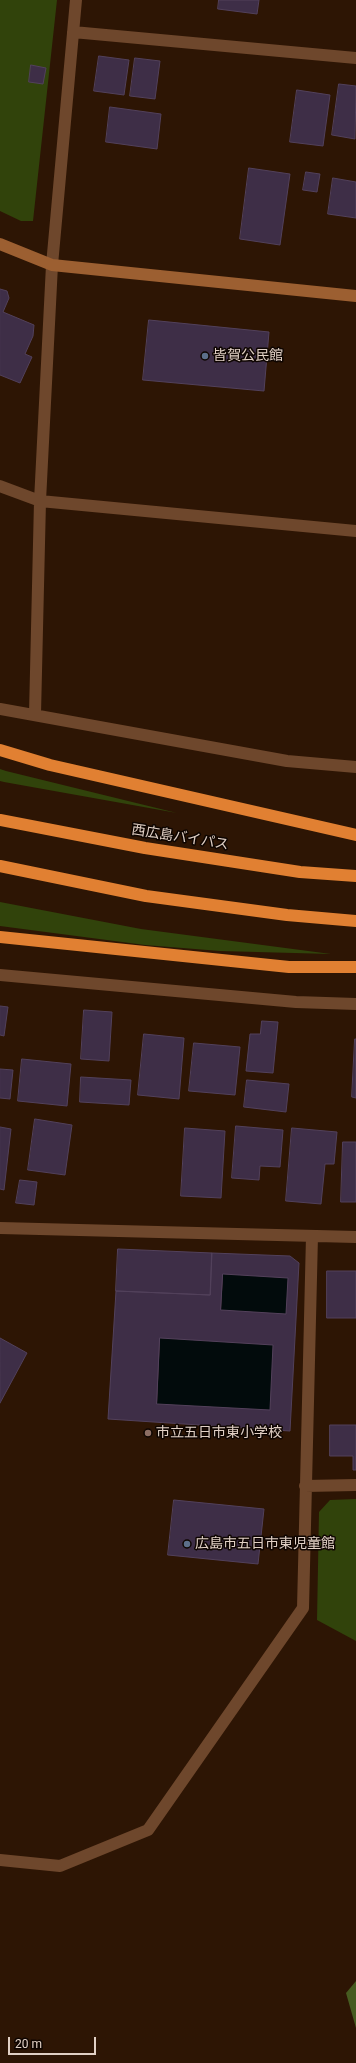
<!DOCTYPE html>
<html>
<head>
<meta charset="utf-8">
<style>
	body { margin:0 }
	#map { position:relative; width:356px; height:2063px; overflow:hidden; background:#2d1504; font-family:Roboto,sans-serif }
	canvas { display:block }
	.scale { position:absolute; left:8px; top:2037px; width:88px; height:18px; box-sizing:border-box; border:2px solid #e1d0c5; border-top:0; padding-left:5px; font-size:12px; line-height:14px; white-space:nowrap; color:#e1d0c5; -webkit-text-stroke:3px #0e0501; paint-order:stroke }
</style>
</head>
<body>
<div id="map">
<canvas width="356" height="2063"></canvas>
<div class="scale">20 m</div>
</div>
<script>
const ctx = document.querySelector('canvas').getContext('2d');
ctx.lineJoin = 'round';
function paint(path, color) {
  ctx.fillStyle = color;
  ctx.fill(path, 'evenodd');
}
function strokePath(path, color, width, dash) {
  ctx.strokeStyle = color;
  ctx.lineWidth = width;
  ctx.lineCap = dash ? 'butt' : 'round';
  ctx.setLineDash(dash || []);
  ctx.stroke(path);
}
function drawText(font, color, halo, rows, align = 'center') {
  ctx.font = font + ' Roboto,"Noto Sans JP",sans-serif';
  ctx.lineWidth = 3;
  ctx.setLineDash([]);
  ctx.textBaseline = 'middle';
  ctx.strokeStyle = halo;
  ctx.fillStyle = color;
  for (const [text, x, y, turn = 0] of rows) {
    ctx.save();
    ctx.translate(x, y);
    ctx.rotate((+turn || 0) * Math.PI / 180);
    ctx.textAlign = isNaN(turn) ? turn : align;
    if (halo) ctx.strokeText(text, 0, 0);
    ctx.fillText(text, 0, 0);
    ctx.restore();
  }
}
const green = new Path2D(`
	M0,0h57l-24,221h-12l-21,-10z
	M0,769l6,2 171,42 -173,-31 -4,-1z
	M0,902l141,27 190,25 -111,-3 -75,-6 -145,-19z
	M356,1499v142l-39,-21 2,-108 11,-12z`);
const forest = new Path2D(`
	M356,1981v47l-10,-35z`);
const water = new Path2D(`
	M223,1274l65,4 -2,36 -65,-4z
	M160,1338l113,7 -3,65 -113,-6z`);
const building = new Path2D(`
	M219,0h40l-2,14 -39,-5z
	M99,56l30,4 -5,35 -30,-4z
	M135,58l25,3 -5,38 -25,-3z
	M31,65l15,3 -3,16 -14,-2z
	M339,84l17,2 -1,53 -23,-4z
	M297,90l33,5 -7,51 -33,-4z
	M110,107l51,7 -4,35 -51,-7z
	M249,168l41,6 -10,71 -40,-6z
	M306,172l14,2 -3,18 -14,-2z
	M333,178l23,4v36l-28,-4z
	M0,289l7,2 2,7 -6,14 31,13 -1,11 -8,18 7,3 -12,26 -20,-8z
	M149,320l120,12 -5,59 -121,-11z
	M0,1006l8,1 -4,29 -4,-1z
	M84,1010l28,2 -3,49 -28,-2z
	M262,1021l16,1 -5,51 -27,-2 4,-37h10z
	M144,1034l40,4 -5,61 -41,-4z
	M355,1039h1v59l-4,-1z
	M194,1043l46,4 -5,48 -46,-4z
	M22,1059l49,5 -4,42 -49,-5z
	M0,1069l13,1 -3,29 -10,-1z
	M81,1077l50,3 -2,25 -49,-3z
	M247,1080l42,4 -3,28 -42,-5z
	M35,1119l37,6 -7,50 -37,-5z
	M236,1126l47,4 -3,37 -20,-1 -1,14 -27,-2z
	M0,1127l11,2 -7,61 -4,-1z
	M185,1128l40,3 -4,67 -40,-2z
	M292,1128l45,4 -3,32h-9l-4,40 -35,-3z
	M343,1142h13v60h-15z
	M20,1180l17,2 -3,23 -18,-2z
	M118,1249l94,4 -2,42 -94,-4z
	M212,1253l78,3 9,7 -9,168 -182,-12 8,-128 94,4zM223,1274l65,4 -2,36 -65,-4zM160,1338l113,7 -3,65 -113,-6z
	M327,1271h29v47h-29z
	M0,1338l27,15 -27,50z
	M330,1425h26v45h-3v-14h-23z
	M174,1500l90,9 -6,55 -90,-9z`);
const street = new Path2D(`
	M73,32l283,26
	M0,486l40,15 316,30
	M0,709l287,52 69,6
	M35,714l5,-213 12,-236 24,-265
	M0,975l296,27 60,2
	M0,1228l356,9
	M305,1486l51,-1
	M0,1860l60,6 88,-36 155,-222 9,-372`);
const secondary = new Path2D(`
	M0,244l52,21 304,31`);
const highway = new Path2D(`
	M0,750l50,15 306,70
	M0,820l145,28 155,24 56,4
	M0,866l146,30 141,19 69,6
	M0,937l289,30h67`);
const markers = [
	[205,356,4,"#5c6f8a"],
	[148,1433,4,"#8d6e63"],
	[187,1544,4,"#5c6f8a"]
];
const poiNames = [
	["皆賀公民館",213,356],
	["市立五日市東小学校",156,1433],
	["広島市五日市東児童館",195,1544]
];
const streetNames = [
	["西広島バイパス",180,838,9]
];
paint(green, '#31430b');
paint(forest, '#465b20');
paint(water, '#020b0c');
paint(building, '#3e2e47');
strokePath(building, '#52415b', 1);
strokePath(street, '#6e472c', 12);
strokePath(secondary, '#9c5f31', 12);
strokePath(highway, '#e18032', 12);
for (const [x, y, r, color] of markers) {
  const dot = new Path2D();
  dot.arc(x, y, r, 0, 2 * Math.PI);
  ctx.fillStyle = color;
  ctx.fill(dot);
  strokePath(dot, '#0e0501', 1.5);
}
drawText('14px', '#e1d0c5', '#0e0501', poiNames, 'left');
drawText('14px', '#e1d0c5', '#0e0501', streetNames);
</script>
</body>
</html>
